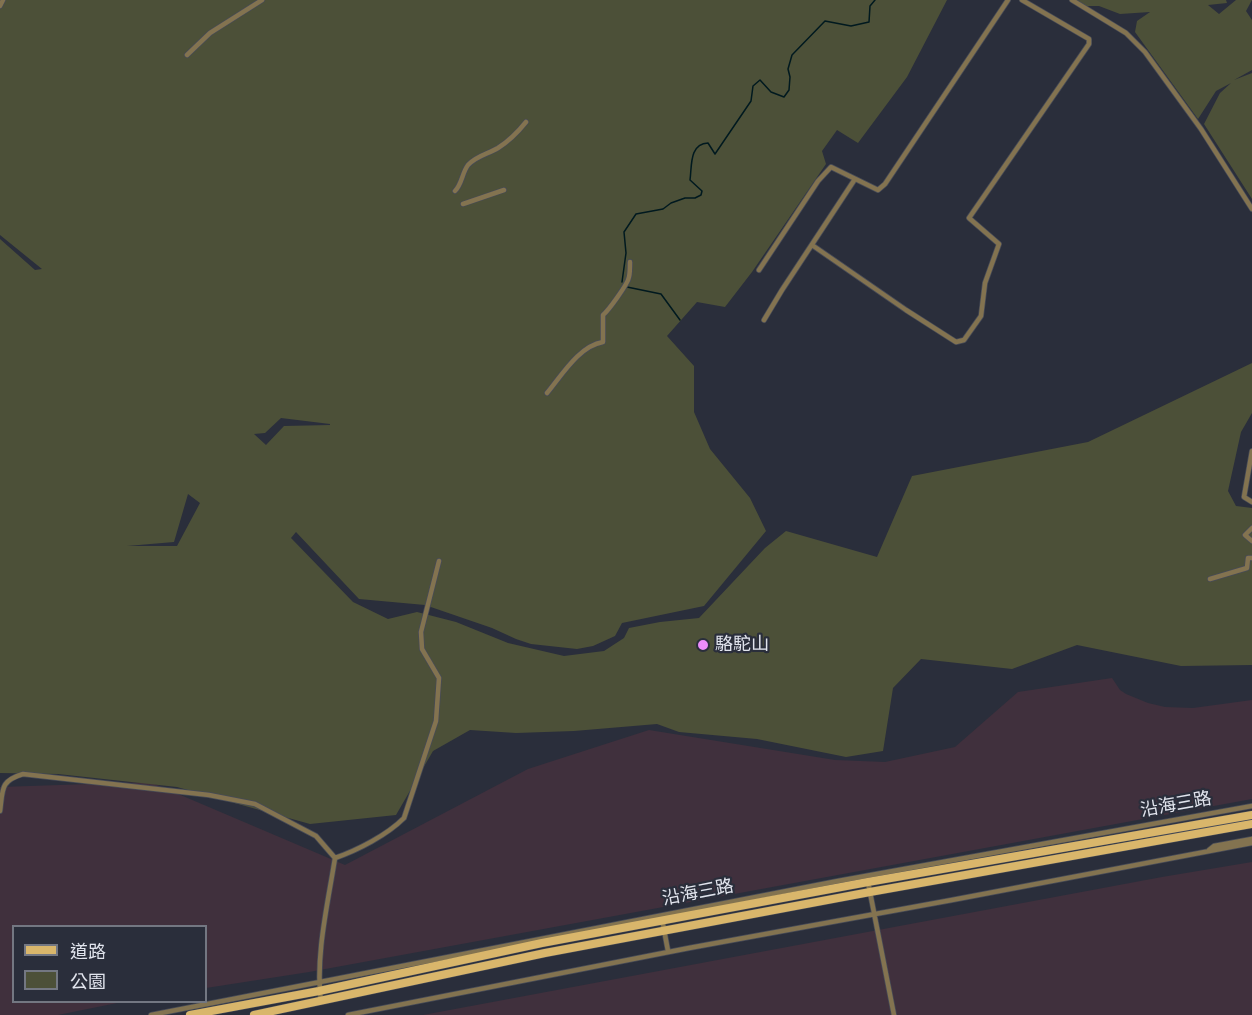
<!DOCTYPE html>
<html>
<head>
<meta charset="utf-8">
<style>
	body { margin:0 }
	#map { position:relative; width:1252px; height:1015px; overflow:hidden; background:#2a2e3b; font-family:"Fira Sans","Noto Sans TC",sans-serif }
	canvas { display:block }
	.legend { position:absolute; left:12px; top:925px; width:195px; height:78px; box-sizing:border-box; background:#2a2e3b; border:2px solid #737782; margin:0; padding:8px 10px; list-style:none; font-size:18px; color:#e1e4ed }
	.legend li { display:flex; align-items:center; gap:12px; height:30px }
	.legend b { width:30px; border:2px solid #737782 }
</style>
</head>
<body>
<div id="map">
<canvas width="1252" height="1015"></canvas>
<ul class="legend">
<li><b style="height:8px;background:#d9b66b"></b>道路</li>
<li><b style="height:16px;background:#4c5038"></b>公園</li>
</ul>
</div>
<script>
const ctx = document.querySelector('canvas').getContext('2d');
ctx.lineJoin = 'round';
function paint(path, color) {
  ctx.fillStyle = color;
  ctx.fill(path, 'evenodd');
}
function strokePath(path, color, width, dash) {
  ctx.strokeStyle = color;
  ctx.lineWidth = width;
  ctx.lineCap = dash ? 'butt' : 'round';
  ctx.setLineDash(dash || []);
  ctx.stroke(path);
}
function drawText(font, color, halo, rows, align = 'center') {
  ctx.font = font + ' "Fira Sans","Noto Sans TC",sans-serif';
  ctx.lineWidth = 4.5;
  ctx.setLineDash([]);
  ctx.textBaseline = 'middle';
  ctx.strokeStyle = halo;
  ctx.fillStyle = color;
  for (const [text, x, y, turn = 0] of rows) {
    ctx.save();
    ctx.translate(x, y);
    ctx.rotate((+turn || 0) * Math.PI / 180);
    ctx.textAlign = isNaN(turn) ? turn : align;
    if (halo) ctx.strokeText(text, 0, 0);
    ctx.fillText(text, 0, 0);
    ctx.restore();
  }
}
const industrial = new Path2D(`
	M1112,678l8,12 6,4 22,9 17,4 28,1 59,-8v99l-943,173 -103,16v-62h-192v76h108l-64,13h-58v-228l150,-5 195,83 183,-96 121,-39 186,30 50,2 70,-15 63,-55z
	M1252,862v153h-829l739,-138z`);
const green = new Path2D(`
	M0,0h947l-40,77 -49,66 -21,-13 -15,21 4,13 -74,108 -27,35 -28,-5 -30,34 27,30v46l16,37 40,49 16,33 -62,75 -82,17 -7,13 -22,10 -16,3 -46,-5 -15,-5 -24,-11 -67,-23 -66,-6 -63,-67 -5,6 62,64 35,17 29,-7 39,10 52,21 56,13 40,-5 20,-13 5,-10 31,-6 39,-4 66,-70 21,-17 91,26 35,-81 176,-34 164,-79v50l-11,19 -13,59 8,15 16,2v157l-71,1 -104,-21 -65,24 -91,-10 -28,29 -10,63 -37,6 -89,-18 -78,-7 -22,-8 -83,7 -58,2 -46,-3 -37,21 -37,64 -86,9 -133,-37 -119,-13 -58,-1v-534l35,31 7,-1 -42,-34zM281,418l49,6v1l-46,1 -18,19 -12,-11 11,-1zM188,494l12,9 -23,43h-50l47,-4z
	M1072,0h154l1,3 -19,2 11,9 17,-14h16l-6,11 6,9v50l-18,10 18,-7v126l-48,-75 16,-31 11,-10 -15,8 -18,28 -63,-87 2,-11 13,-9 -30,2 -21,-8h-18z`);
const stream = new Path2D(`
	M622,282l4,-29 -2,-21 12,-18 27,-5 8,-6 14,-5h10l6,-3 1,-4 -12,-11c2,-14 -1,-36 18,-37l7,11 36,-53 2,-15 7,-6 11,12 13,5 5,-7 1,-13 -2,-8 4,-14 33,-34 26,5 18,-4 1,-16 5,-6
	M627,287l34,7 19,26`);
const minor = new Path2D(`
	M1072,0l54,33 19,19 56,77 51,80
	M0,6l3,-6
	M187,55l23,-22 52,-33
	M455,191c7,-7 7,-18 13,-26 8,-9 20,-11 30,-17 11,-7 20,-16 28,-26
	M463,204l41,-14
	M812,245l94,65 50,32 8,-2 17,-24 4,-33 14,-39 -30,-26 120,-174v-5l-67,-39
	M759,270l59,-89 13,-14 47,23 7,-6 123,-184
	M764,320l18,-30 73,-111
	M547,393c15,-18 32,-47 56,-51v-27c5,-4 25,-31 26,-38 1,-4 1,-11 1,-15
	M1252,451l-8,46 8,5
	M1252,528l-7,7 7,6
	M1210,579l37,-11 1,-10h4
	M0,811c3,-22 0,-30 23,-37l186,21 46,9 61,32 19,22c23,-8 52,-23 69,-40l32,-97 3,-43 -17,-29 -1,-17 18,-71
	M1209,850l5,-4 38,-7
	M868,882l26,133
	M662,919l6,32
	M321,1002c-6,-46 7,-99 14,-144
	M151,1015l687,-134 414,-75
	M348,1015l341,-67 263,-48 300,-57`);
const primary = new Path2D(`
	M190,1015l129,-24 223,-48 326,-61 384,-67
	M254,1015l291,-62 325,-61 382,-68`);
const markers = [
	[703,645,6,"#ec8cfa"]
];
const poiNames = [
	["駱駝山",715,645]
];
const streetNames = [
	["沿海三路",1176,805,-10],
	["沿海三路",698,893,-11]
];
paint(industrial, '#40303d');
paint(green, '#4c5038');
strokePath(stream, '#00191f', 1.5);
strokePath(minor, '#474b57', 6);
strokePath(primary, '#474b57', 9);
strokePath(minor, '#837350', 4.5);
strokePath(primary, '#d9b66b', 8);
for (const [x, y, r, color] of markers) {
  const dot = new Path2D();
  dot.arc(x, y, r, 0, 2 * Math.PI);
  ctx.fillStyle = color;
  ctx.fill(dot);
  strokePath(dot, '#2a2e3b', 2);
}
drawText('18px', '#e1e4ed', '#2a2e3b', poiNames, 'left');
drawText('18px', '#e1e4ed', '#2a2e3b', streetNames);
</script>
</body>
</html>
